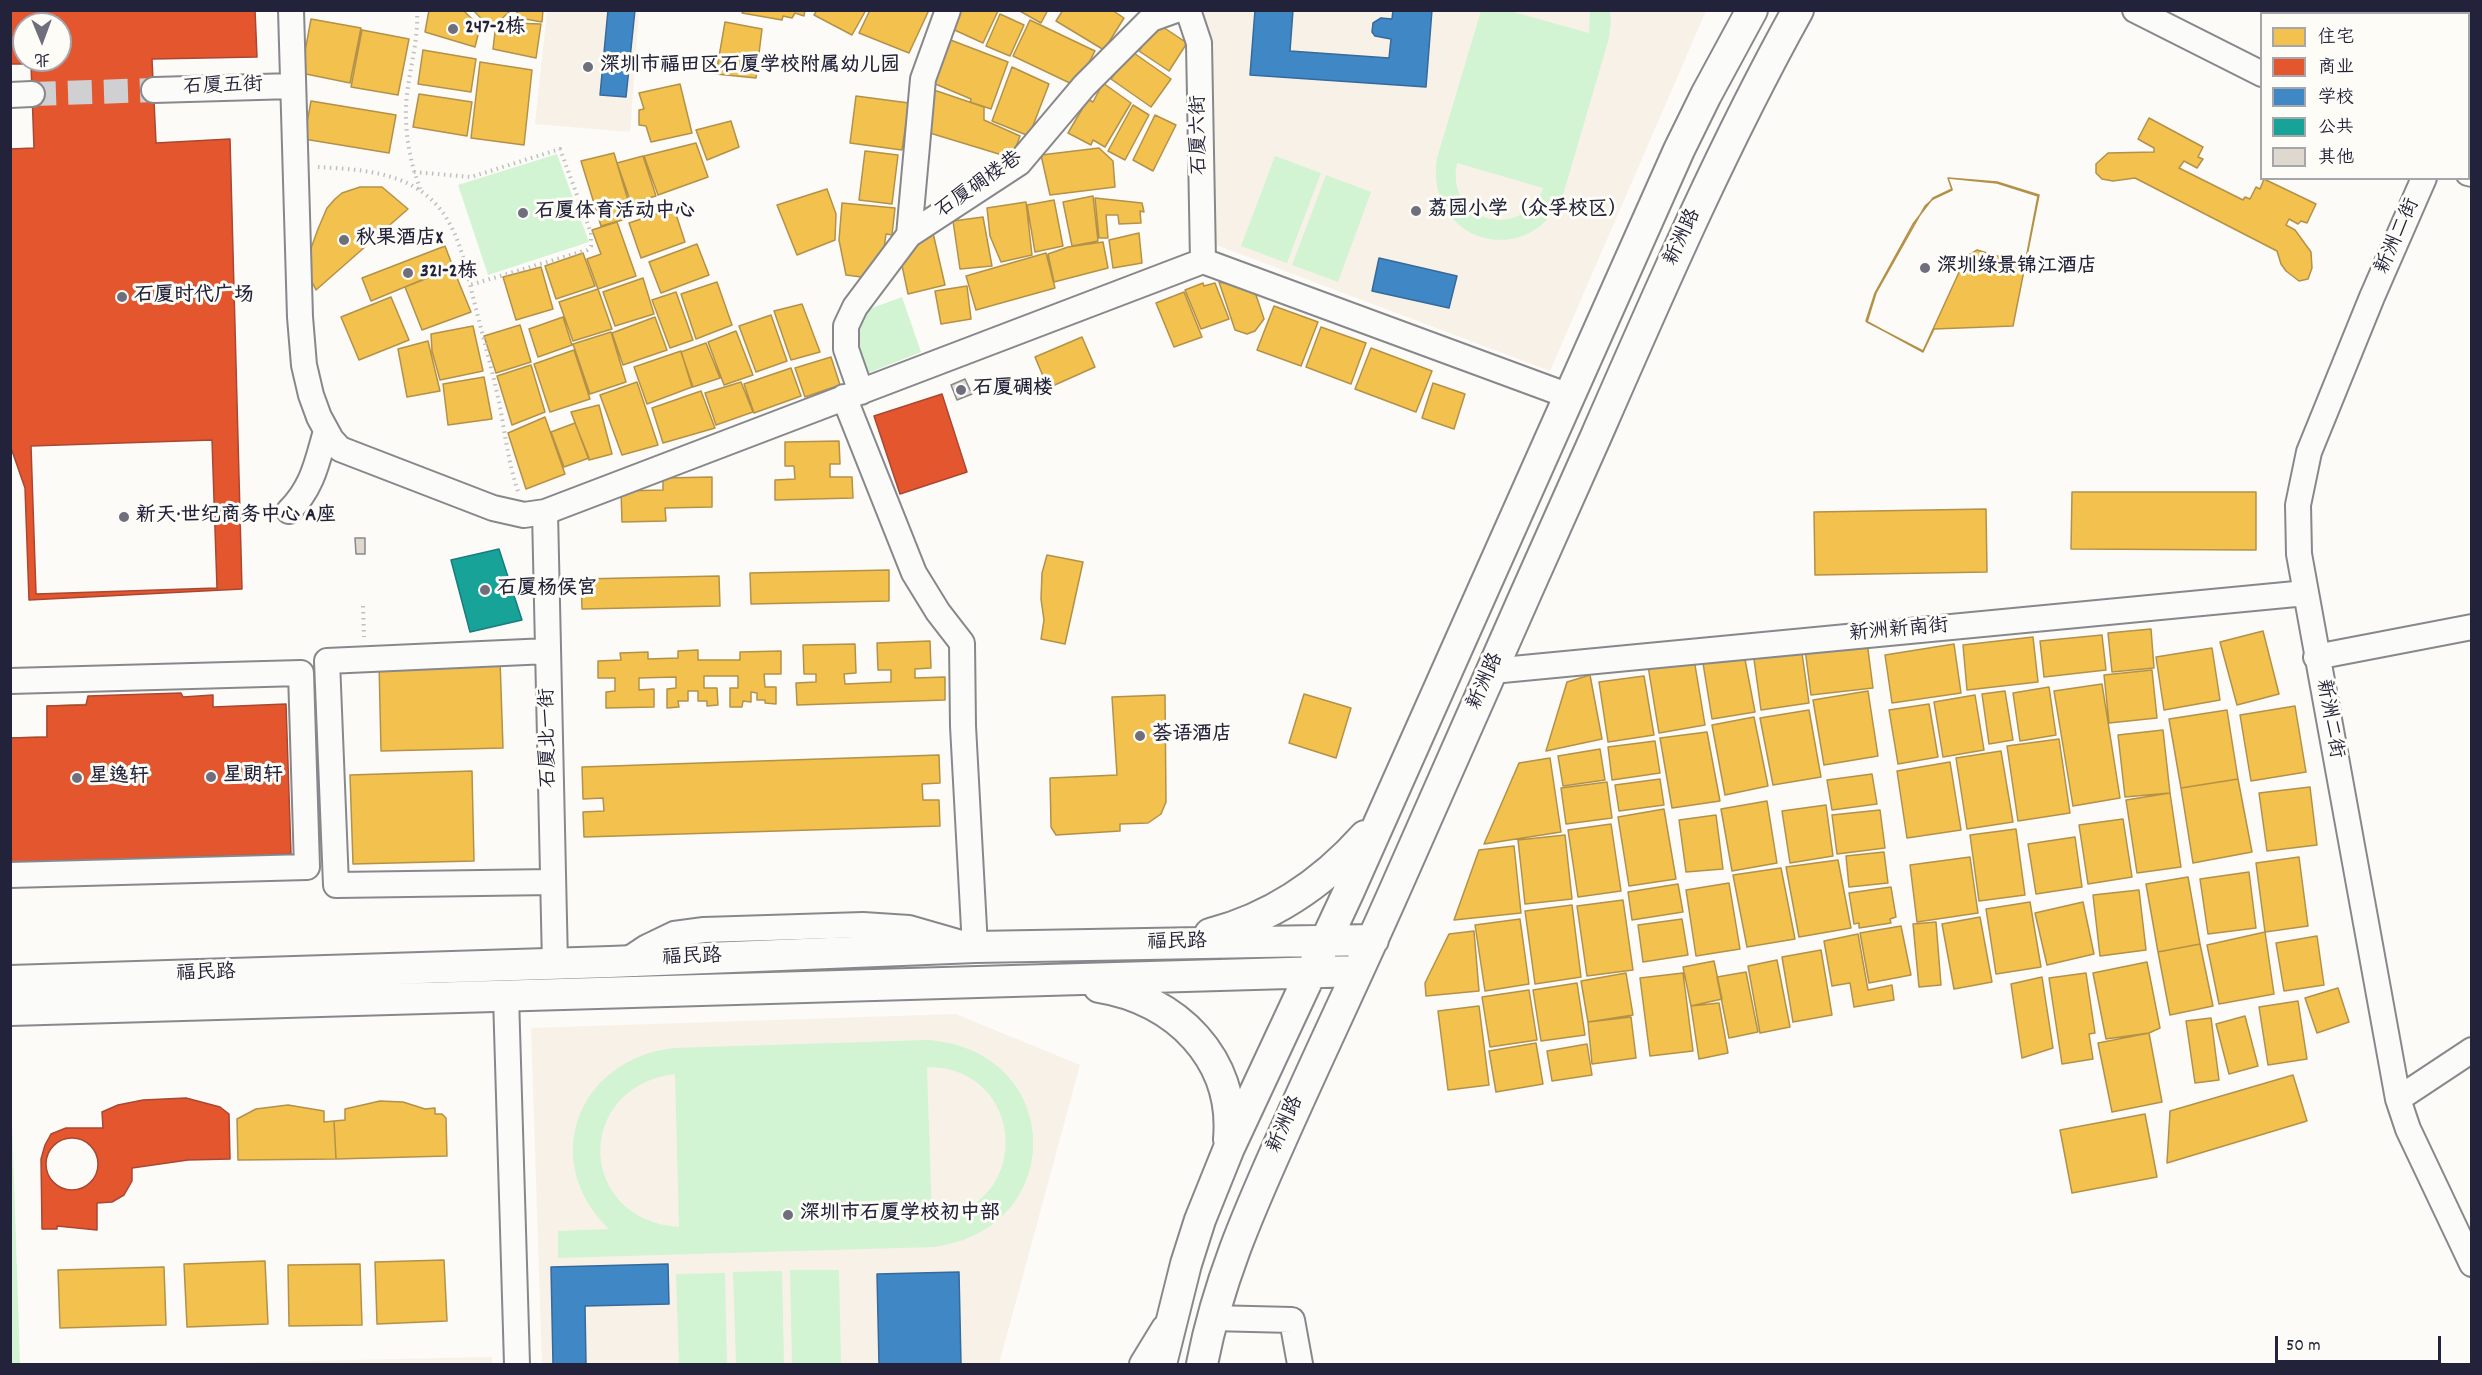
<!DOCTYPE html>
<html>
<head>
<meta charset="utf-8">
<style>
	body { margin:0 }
	#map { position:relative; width:2482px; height:1375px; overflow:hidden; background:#fcfbf8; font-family:Dekko,"LXGW WenKai TC",sans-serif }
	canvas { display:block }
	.frame { position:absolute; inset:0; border:12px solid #22223b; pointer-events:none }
	.legend { position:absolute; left:2260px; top:12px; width:210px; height:168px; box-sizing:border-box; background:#fdfcf7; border:2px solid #a5a5ac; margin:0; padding:8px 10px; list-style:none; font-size:18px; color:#22223b }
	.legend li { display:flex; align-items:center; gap:12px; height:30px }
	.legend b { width:30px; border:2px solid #a5a5ac }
	.north { position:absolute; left:12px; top:12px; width:60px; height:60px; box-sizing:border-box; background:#fdfcf7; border:2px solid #a5a5ac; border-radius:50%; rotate:179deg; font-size:16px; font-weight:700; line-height:24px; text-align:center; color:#22223b }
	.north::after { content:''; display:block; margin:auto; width:21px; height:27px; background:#6e6e7d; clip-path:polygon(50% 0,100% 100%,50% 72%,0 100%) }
	.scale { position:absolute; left:2275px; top:1336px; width:166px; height:27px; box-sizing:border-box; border:3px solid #22223b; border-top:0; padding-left:8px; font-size:18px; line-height:21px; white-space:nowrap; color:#22223b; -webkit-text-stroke:4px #fdfcf7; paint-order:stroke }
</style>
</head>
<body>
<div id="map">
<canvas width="2482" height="1375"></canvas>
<div class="frame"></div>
<ul class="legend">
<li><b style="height:16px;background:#f2c14e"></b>住宅</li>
<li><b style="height:16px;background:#e4572e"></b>商业</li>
<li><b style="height:16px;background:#3f88c5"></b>学校</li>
<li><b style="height:16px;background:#17a398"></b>公共</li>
<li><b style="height:16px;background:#dfd8cf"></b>其他</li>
</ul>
<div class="north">北</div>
<div class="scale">50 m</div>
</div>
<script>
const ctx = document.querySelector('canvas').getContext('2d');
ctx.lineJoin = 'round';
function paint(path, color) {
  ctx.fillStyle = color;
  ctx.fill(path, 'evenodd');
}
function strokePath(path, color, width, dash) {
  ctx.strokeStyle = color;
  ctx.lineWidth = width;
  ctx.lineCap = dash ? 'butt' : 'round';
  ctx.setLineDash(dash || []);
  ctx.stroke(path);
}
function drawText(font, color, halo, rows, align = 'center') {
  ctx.font = font + ' Dekko,"LXGW WenKai TC",sans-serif';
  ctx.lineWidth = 6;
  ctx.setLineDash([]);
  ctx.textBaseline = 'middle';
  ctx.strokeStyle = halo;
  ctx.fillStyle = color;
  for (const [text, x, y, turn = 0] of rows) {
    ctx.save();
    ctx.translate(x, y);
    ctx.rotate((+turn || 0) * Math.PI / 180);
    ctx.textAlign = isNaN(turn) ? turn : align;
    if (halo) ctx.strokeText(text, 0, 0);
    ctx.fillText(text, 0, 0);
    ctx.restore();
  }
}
const built = new Path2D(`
	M547,11h92l-9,121 -95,-8z
	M1202,11h504l-156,360 -334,-126z
	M956,1014l124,51 -81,299h-457l-11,-336z
	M492,1357v7h-321z`);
const green = new Path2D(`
	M1481,11h29l79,22 1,-22h20l1,11 -2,16 -46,157c-34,78 -139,47 -126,-37zM1457,163l86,25v1c-23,54 -98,32 -86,-26z
	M557,154l32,88 -101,33 -30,-90z
	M1275,156l46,17 -34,90 -46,-17z
	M1326,175l45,17 -33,90 -46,-17z
	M902,297l19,55 -58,23 -9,-44 10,-20z
	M928,1040c137,10 142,189 6,207l-376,11v-27l51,-2c-70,-68 -32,-169 64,-181zM927,1067c98,-1 110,139 5,153zM674,1074l1,1 4,152c-102,-7 -106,-139 -5,-153z
	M11,1089l9,275h-10z
	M790,1270h49l2,94h-49z
	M782,1271l2,93h-48l-3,-92z
	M725,1273l2,91h-48l-3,-90z`);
const homes = new Path2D(`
	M429,10h34l17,17 -5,20 -50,-15z
	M473,10h38l-20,19z
	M519,10h24l-1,12 -28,-5z
	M744,10h61l-1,6 -9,-3 -3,5 -9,-2 -1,4 -40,-7z
	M817,10h49l-14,25 -38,-20z
	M870,10h59l-20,43 -50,-20z
	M955,10l43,1 -15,32 -35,-16z
	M1018,10h30l-7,13z
	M1063,10h49l12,8 -20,32 -48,-29z
	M1000,14l24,11 -14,31 -24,-10z
	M311,19l50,9 -11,55 -49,-10z
	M1030,20l65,31 -16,31 -5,3 -61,-29z
	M725,22l37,7 -6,49 -40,-4z
	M512,23l29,1 -5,34 -43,-9 2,-17 18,-1z
	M1157,23l30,20 -18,28 -30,-20z
	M362,30l47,9 -11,56 -47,-8z
	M948,39l60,23 -17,47 -21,-7 1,-3 -38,-16z
	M423,50l53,9 -5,33 -53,-8z
	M1131,51l40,28 -20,28 -40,-28z
	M480,62l52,8 -8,75 -53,-7z
	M1012,67l37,17 -20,52 -37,-15z
	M1103,83l28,20 -26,44 -12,-7 -2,5 -23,-12 20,-34 5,3z
	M680,84l12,49 -41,9 -5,-16 -7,-1v-15l5,-1 -5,-16z
	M931,89l53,18v13l36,16 -8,22 -92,-28z
	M419,94l53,8 -5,34 -54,-9z
	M856,96l53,7 -7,47 -52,-7z
	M311,101l85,14 -7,38 -85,-14z
	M1133,105l16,10 -24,45 -17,-9z
	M1155,115l21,10 -23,46 -20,-11z
	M2149,118l54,29 -5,10 5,2 -6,9 -13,-7 -5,7 64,32 2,-3 5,2 6,-12 4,2 4,-10 52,25 -9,19 -6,-2 -3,3 -9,-5 -3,6 9,5 16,22 1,16 -4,11 -9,2 -13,-10 -5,-7 -4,-13 -142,-73 -22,3 -11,-2 -6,-6v-9l12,-11 46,-1v-4l-16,-9z
	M731,121l8,26 -32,13 -11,-30z
	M696,143l12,34 -50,18 -14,-39z
	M1099,148l14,13 2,26 -65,8 -9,-40z
	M865,151l33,4 -6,49 -33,-4z
	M614,153l19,64 -32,9 -20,-65z
	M643,156l13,40 -25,7 -14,-40z
	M1948,178l49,5 41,13 -13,68 -48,-14 -11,7 -43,94 -56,-29 9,-29 49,-87 8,-7 19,-9z
	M1948,178l49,4 42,13 -26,131 -79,3 -11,23 -57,-31 9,-28 38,-69 20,-26 19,-9z
	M360,187h22l26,22 -92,81 -7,-14 1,-25 8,-22 9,-21 8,-9 7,-6z
	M827,189l9,25 -1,26 -38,15 -20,-50z
	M1093,196l5,45 -26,5 -9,-44z
	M1095,198l47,5 2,9 -4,-1 1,12 -22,1 -1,-9h-12l2,23h-9z
	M1054,200l9,46 -28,6 -8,-47z
	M1026,202l6,53 -31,7 -11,-26 -3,-28z
	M842,203l53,5 -3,27 -6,-1 -2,15 -15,29 -23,-3 -7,-35z
	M674,208l11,34 -44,16 -12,-35z
	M983,217l9,49 -32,3 -7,-48z
	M617,222l19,54 -38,13 -11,-30 14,-5 -9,-24z
	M933,233l12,52 -37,9 -8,-38z
	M1139,233l3,30 -29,5 -4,-28z
	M1103,242l5,26 -54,14 -6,-28 20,-7z
	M697,244l12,31 -48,18 -12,-31z
	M445,246l8,21 -82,34 -9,-23z
	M583,253l12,33 -39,13 -11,-33z
	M1046,253l9,35 -79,22 -10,-34z
	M541,267l12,42 -37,11 -13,-43z
	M453,268l18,44 -49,18 -17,-43z
	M643,278l11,36 -39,12 -12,-34z
	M717,282l15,43 -36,14 -15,-45z
	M1219,282l35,7 10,30 -9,12 -8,3 -12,-4z
	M1203,283l1,3 11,-3 14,36 -28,10 -16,-39z
	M967,286l4,33 -30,5 -6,-33z
	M598,289l14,40 -39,12 -14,-39z
	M676,292l17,48 -23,8 -18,-48z
	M1184,292l18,45 -28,10 -18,-44z
	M391,297l18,43 -50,20 -18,-43z
	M802,304l18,48 -29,8 -17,-49z
	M1274,306l44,16 -17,44 -44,-16z
	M771,315l16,46 -31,11 -17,-46z
	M563,317l9,28 -34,12 -9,-28z
	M655,317l12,33 -44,15 -11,-32z
	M520,325l11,37 -35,11 -12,-37z
	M473,326l10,45 -43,9 -8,-29 -1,-17z
	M1321,327l45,16 -15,41 -45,-17z
	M736,331l17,44 -29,10 -16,-43z
	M611,332l15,50 -36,12 -17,-50z
	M1082,337l13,30 -47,21 -13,-31z
	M428,341l12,50 -33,6 -9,-48z
	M706,343l14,35 -27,9 -12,-35z
	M1371,348l61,23 -16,41 -61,-23z
	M574,350l16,49 -40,13 -16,-48z
	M681,351l11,36 -45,17 -13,-37z
	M831,357l9,28 -35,12 -10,-29z
	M531,365l14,47 -33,13 -15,-49z
	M791,368l10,28 -47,17 -10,-29z
	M484,377l8,42 -44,6 -5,-41z
	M637,382l21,63 -36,10 -22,-60z
	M741,382l12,30 -37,13 -11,-32z
	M1433,383l32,11 -11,35 -32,-11z
	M701,391l14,37 -52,15 -11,-35z
	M599,405l13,49 -23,6 -18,-48z
	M545,417l20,57 -39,15 -18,-56z
	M575,423l14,35 -25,9 -13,-35z
	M839,441l1,23h-10v13h22l1,21 -78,2v-20l20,-1 -1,-13h-9v-24z
	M712,477v30l-47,1 1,13 -44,1 -1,-31 42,-1v-12z
	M2072,492h184v58l-185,-1z
	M1986,509l1,63 -172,3 -1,-63z
	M1047,555l36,7 -18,82 -24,-5 3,-19 -3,-21 1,-26z
	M889,570v31l-138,3 -1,-31z
	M719,576l1,30 -138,3 -1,-30z
	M2151,629l3,39 -42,4 -4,-39z
	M2263,631l16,63 -42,11 -17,-63z
	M2102,635l4,35 -62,7 -4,-36z
	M2033,637l5,45 -71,8 -4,-45z
	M930,641l1,27 -16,1v9l30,-1v23l-148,5 -1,-22 20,-1v-8h-12l-1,-29 52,-1 1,29 -12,1 1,10 46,-2v-12h-13l-1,-27z
	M1867,642l6,46 -62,7 -6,-46z
	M1954,644l7,49 -69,10 -7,-48z
	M1801,646l8,57 -48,7 -8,-58z
	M2212,648l8,52 -56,10 -8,-53z
	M1743,649l12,63 -43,7 -10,-62z
	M698,650v10h42v-8l41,-1v23h-17l1,13h11v17l-11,-1v-3h-8v-7l-6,-1v10l-8,-1 -1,6h-12v-19h8v-12h-34v12h13l1,17 -11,1v-5h-9v-10h-10v10h-10l1,6 -12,1v-19l9,-1v-11l-37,1v12l15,-1v18l-48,1v-16l9,-1v-13h-17v-17l23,-1 -1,-7 28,-1v7l30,-1v-7z
	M500,659l3,89 -122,3 -2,-89z
	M1694,659l11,66 -46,8 -11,-67z
	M2152,670l5,48 -48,5 -5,-48z
	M1590,675l12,64 -56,12 21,-69z
	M1644,676l10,59 -46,7 -9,-60z
	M2102,684l18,114 -47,8 -19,-115z
	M2049,687l7,48 -36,6 -7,-48z
	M1868,691l10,65 -54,9 -11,-65z
	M2005,691l8,49 -24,4 -7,-50z
	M1304,694l47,14 -15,50 -47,-15z
	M1165,695l1,107 -5,12 -13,9 -28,1v7l-64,4 -5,-8 -1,-49 67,-3 -5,-78z
	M1975,695l9,55 -41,7 -9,-55z
	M98,704l1,33 31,-1 1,15 12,-1 2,55h-8v16l-40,1 1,23 -49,1 -1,-29 -38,1v-80l37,-1v-31z
	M1929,704l9,53 -40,7 -9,-54z
	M2295,706l11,66 -55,9 -11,-66z
	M238,709l1,29 38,-1 3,80 -40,1 1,31 -52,2 -1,-32 -31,1 -1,-16 -11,1 -2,-55h7v-16l40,-1v-23z
	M1809,710l12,67 -48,8 -13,-67z
	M2227,710l11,69 -57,9 -12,-69z
	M1754,717l14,69 -43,9 -13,-70z
	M2163,730l7,63 -45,4 -7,-62z
	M1707,732l13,69 -48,7 -12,-70z
	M2059,739l11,74 -52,8 -11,-75z
	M1655,741l5,32 -48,7 -4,-33z
	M1600,749l5,31 -42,6 -5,-30z
	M2001,751l12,71 -46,7 -11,-71z
	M939,755l1,28 -18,1 1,16h16l1,26 -356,11 -1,-25 21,-1 -1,-13 -20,1 -1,-32z
	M1550,758l11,74 -77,12 35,-81z
	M1950,762l11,68 -54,8 -10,-67z
	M472,771l2,90 -121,3 -3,-89z
	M1872,774l5,30 -45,6 -5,-30z
	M1660,779l4,26 -45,6 -4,-26z
	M2238,779l14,73 -59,11 -12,-75z
	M1607,782l5,36 -46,6 -5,-36z
	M2310,787l7,58 -50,6 -8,-58z
	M2170,793l11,74 -44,6 -11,-73z
	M1767,801l10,62 -45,8 -11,-62z
	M1826,805l7,51 -43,7 -8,-52z
	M1664,809l12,70 -47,7 -11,-69z
	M1880,810l5,38 -48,6 -5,-39z
	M1716,815l7,54 -37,3 -7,-52z
	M2123,819l9,58 -44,7 -9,-59z
	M1611,824l10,67 -43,6 -10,-67z
	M2016,829l9,66 -46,6 -9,-66z
	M1565,835l7,64 -47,5 -7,-64z
	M2075,837l7,50 -46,7 -8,-50z
	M1514,846l7,67 -67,7 25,-70z
	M1884,852l4,31 -39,4 -3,-31z
	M1970,857l8,56 -61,9 -7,-57z
	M2299,857l9,69 -43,6 -9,-69z
	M1838,860l13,68 -52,9 -13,-70z
	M1781,868l14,71 -48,8 -14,-72z
	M2249,872l7,56 -48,6 -8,-55z
	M2188,877l12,67 -42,8 -12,-68z
	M1729,883l11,66 -44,7 -10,-66z
	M1678,884l5,28 -51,8 -4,-28z
	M1891,887l5,30 -6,2 1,4 -32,5v-5l-5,1 -5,-31z
	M2139,890l7,60 -46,6 -7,-61z
	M1623,900l10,70 -46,6 -10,-70z
	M2030,902l11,65 -45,7 -10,-65z
	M2083,902l11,52 -47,11 -12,-52z
	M1572,905l9,72 -46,7 -10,-73z
	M1980,917l12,65 -38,7 -12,-65z
	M1520,919l9,65 -44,7 -10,-66z
	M1682,919l6,36 -45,7 -5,-37z
	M1936,922l5,63 -22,2 -6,-63z
	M1901,926l10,49 -42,8 -9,-50z
	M1474,931l5,60 -53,5 -1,-13 24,-49z
	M2265,932l9,62 -55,10 -12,-59z
	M1858,934l10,56 24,-5 2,15 -40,7 -4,-24 -18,3 -8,-45z
	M2317,936l7,49 -40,6 -8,-48z
	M2200,944l13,62 -43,9 -12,-63z
	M1821,950l11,65 -39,7 -11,-65z
	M1777,960l13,67 -30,6 -12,-67z
	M1714,961l8,38 -31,7 -8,-39z
	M2147,962l13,66 -11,5 -43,6 -13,-66z
	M1746,972l12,60 -29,6 -12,-61z
	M1626,973l7,42 -45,7 -7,-41z
	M1683,973l10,78 -43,5 -10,-78z
	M2086,973l9,60 -6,1 4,25 -31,5 -13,-86z
	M2042,977l11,71 -31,10 -11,-74z
	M1577,983l8,52 -44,6 -8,-51z
	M2338,988l11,34 -32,11 -12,-35z
	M1529,990l8,50 -47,7 -8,-50z
	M2298,1001l9,58 -39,6 -9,-58z
	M1719,1003l9,50 -29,6 -8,-53z
	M1479,1006l10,79 -41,5 -10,-79z
	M2245,1016l13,50 -29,8 -13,-50z
	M1631,1017l5,41 -44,6 -4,-42z
	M2211,1018l8,62 -24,3 -9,-62z
	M2149,1033l13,69 -50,10 -14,-69z
	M1536,1043l7,41 -47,8 -7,-41z
	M1587,1044l5,31 -40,6 -5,-30z
	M2293,1075l14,46 -140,42 3,-52z
	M380,1101l23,1 22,7 10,-1v6h7l4,4 1,38 -111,3 -2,-38 11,-1v-11z
	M288,1105l36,6v11l10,-1 2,38 -98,1 -1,-41 19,-10z
	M2145,1114l12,63 -85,16 -12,-63z
	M444,1260l3,61 -70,3 -2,-62z
	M265,1261l3,63 -81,3 -3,-63z
	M360,1264l2,61 -73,1 -1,-61z
	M164,1267l2,58 -106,3 -2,-58z`);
const shops = new Path2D(`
	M10,10h245l2,47 -105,2 4,84 74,-4 12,450 -213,11 -4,-112 -15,-43v-296l24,-1 -3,-84h-21zM24,24h36v36h-36z
	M942,394l25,78 -67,22 -26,-78z
	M212,440l5,148 -181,6 -5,-148z
	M181,693l2,4 30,-2v12l73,-3 5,150 -281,8v-124l37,-1v-31l39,-1 2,-9z
	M186,1098l34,9 9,7 1,45 -42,1 -56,8v13l-8,14 -12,7 -15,1v27l-40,-4v3h-15l-1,-70 4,-14 6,-11 15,-6h37l-1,-16 16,-7 25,-5z
	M46 1164a26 26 0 1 1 52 0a26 26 0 1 1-52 0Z`);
const schools = new Path2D(`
	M608,10h27l-9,87 -26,-2z
	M1255,10h38l-3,41 99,7 2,-19 -16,-3 -3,-4 1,-9 8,-5 11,1 1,-9h39l-6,77 -176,-12z
	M1379,258l78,18 -8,32 -77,-17z
	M668,1264l1,40 -84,2 1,58h-33l-2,-97z
	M959,1272l2,92h-82l-2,-90z`);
const public = new Path2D(`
	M499,549l23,71 -52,12 -19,-72z`);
const building = new Path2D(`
	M965,379l7,15 -15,6 -6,-15z
	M355,538h10v16h-9z`);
const minorTunnel = new Path2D(`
	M32,94l122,-4`);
const path = new Path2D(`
	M417,10c2,34 -10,65 -11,98 -1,28 5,58 15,83
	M318,167c36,2 79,4 108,28 33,26 39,71 49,110 8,32 17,64 24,97 6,30 9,60 19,89
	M414,172l57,5 89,-28 31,84v13l-4,4 -117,35
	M363,606l1,31`);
const minor = new Path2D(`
	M291,10l9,307 4,48 7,30 8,22 12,22 9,10 153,59 31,7 21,-3 658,-251 366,135
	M1188,10l11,33 4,218
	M2135,10l127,64
	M154,90l139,-4
	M2468,90l4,-6
	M10,95l22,-1
	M2468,173l4,1
	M2424,178l-52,119 -63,155 -11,53 1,49 99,545 10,30 64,135
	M909,235l14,-156 25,-69
	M861,392l-15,-43v-23l9,-19 54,-72 110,-72 65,-77 67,-67 25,-9
	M289,511c24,-24 28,-49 37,-80
	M545,512l10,452
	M548,651l-221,10 9,224 217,-3
	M2316,657l156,-30
	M1492,671l814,-78
	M10,681l291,-8 6,194 -297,8
	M626,961l21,-14 27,-13 30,-4 159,-5 46,3 66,19 -12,-221 -1,-83 -24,-31 -24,-39 -70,-176
	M506,996l11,368
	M2398,1099l74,-49
	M1211,1318l81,2 8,44
	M1142,1364l22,-36`);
const major = new Path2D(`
	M1210,934c61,-16 113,-51 155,-98
	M10,981l600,-19 365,-15 398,-7
	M1099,987c77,12 137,72 130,152
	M10,1010l1348,-39
	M1161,1364l25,-100 14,-44 29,-72 119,-255 331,-743 27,-55 46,-85
	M1202,1364c16,-82 45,-148 79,-224 39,-88 81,-175 120,-264 65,-147 130,-295 196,-442 63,-144 125,-287 201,-424`);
const markers = [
	[453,29,6,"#6e6e7d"],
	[588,67,6,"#6e6e7d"],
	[1416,211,6,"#6e6e7d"],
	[523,213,6,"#6e6e7d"],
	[344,240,6,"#6e6e7d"],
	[1925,268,6,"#6e6e7d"],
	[408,273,6,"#6e6e7d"],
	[122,297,6,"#6e6e7d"],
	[961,390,6,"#6e6e7d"],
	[124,517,6,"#6e6e7d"],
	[485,590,6,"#6e6e7d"],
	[1140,736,6,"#6e6e7d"],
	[211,777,6,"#6e6e7d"],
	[77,778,6,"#6e6e7d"],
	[788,1215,6,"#6e6e7d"]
];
const poiNames = [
	["247-2栋",465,29],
	["深圳市福田区石厦学校附属幼儿园",600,67],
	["荔园小学（众孚校区）",1428,211],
	["石厦体育活动中心",535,213],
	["秋果酒店X",356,240],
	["深圳绿景锦江酒店",1937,268],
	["321-2栋",420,273],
	["石厦时代广场",134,297],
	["石厦碉楼",973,390],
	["新天·世纪商务中心 A座",136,517],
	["石厦杨侯宫",497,590],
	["荟语酒店",1152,736],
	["星朗轩",223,777],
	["星逸轩",89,778],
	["深圳市石厦学校初中部",800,1215]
];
const streetNames = [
	["石厦五街",223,88,-2],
	["石厦六街",1201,135,-91],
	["石厦碉楼巷",980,186,-35],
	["新洲二街",2399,237,-66],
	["新洲路",1684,238,-65],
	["新洲新南街",1899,632,-5],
	["新洲路",1487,682,-66],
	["新洲二街",2328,719,80],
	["石厦北一街",550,738,-91],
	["福民路",1177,944,-1],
	["福民路",692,959,-2],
	["福民路",206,975,-2],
	["新洲路",1287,1125,-66]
];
paint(built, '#f8f1e7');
paint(green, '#d2f4d3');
paint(homes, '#f2c14e');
strokePath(homes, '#b49148', 1.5);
paint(shops, '#e4572e');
strokePath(shops, '#aa4732', 1.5);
paint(schools, '#3f88c5');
strokePath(schools, '#36699c', 1.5);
paint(public, '#17a398');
strokePath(public, '#1a7c7c', 1.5);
paint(building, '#dfd8cf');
strokePath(building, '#88888c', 1.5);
strokePath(minorTunnel, '#d0d0d2', 24, [24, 12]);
strokePath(minor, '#88888c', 28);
strokePath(major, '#88888c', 34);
strokePath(path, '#bfbfc0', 4, [1.5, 4.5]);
strokePath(minor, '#fbfbf9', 24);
strokePath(major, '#fbfbf9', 30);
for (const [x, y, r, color] of markers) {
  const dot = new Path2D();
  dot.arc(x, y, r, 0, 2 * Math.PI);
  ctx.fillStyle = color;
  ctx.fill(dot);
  strokePath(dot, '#fdfcf7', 2);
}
drawText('bold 20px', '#22223b', '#fdfcf7', poiNames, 'left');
drawText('20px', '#22223b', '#fdfcf7', streetNames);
</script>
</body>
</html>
